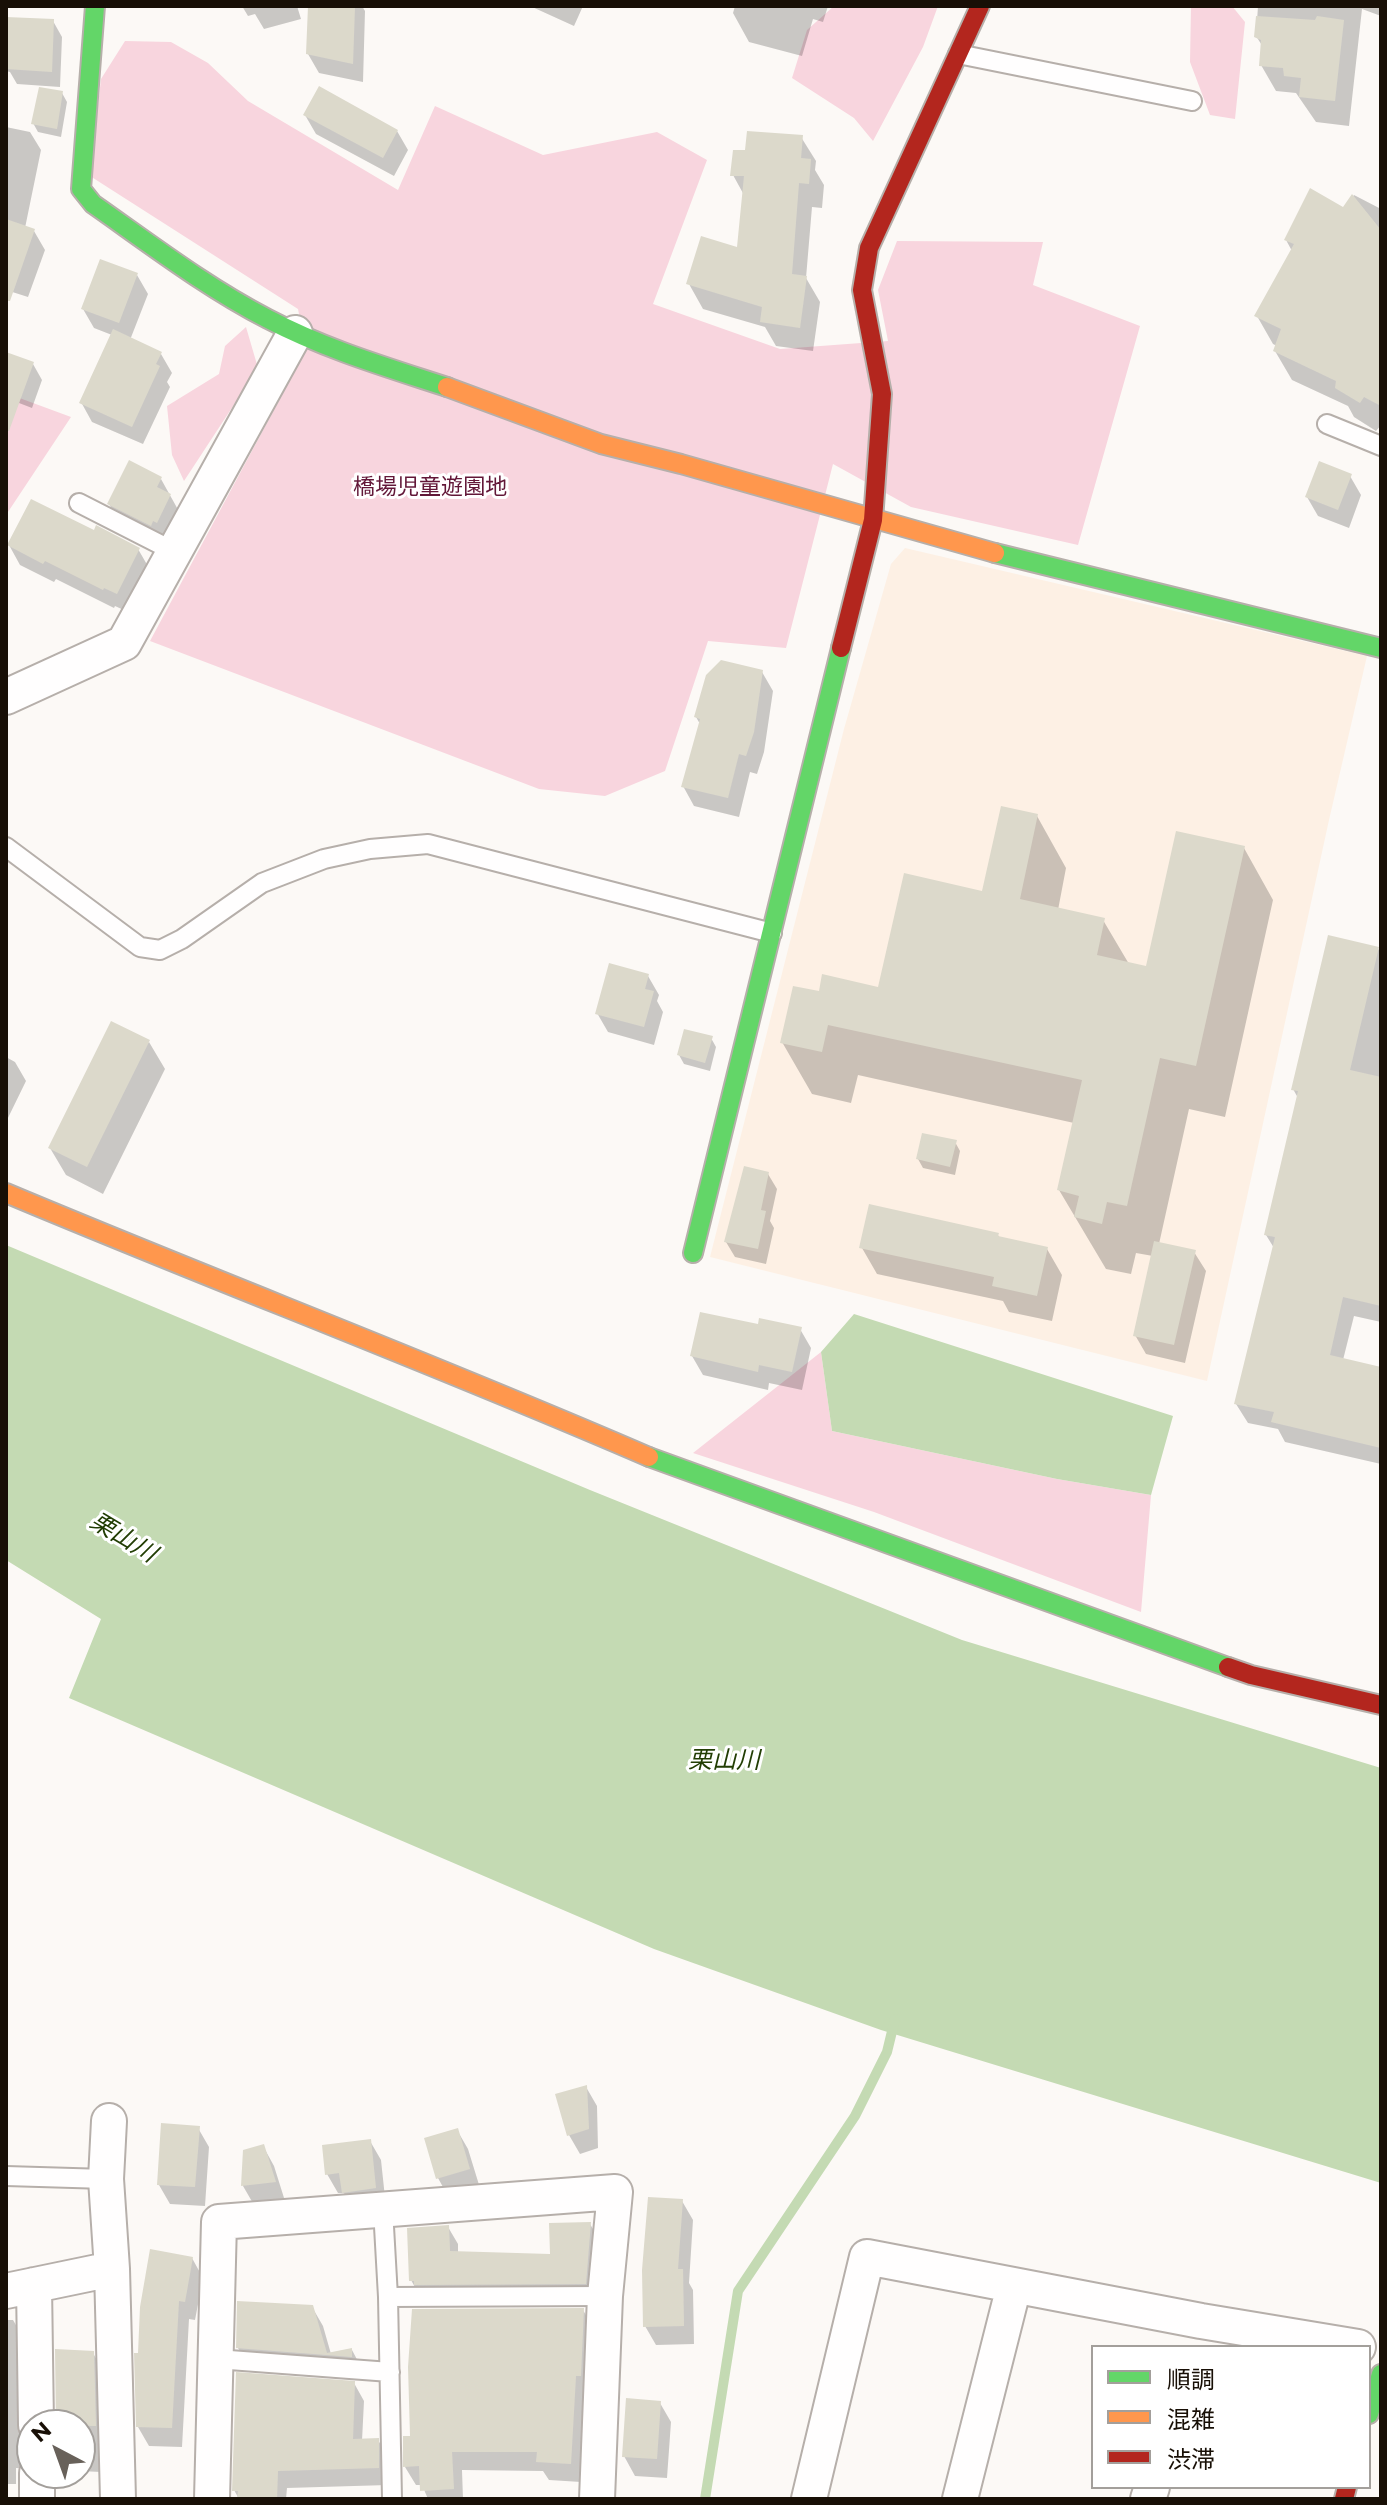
<!DOCTYPE html>
<html>
<head>
<meta charset="utf-8">
<style>
	body { margin:0 }
	#map { position:relative; width:1387px; height:2505px; overflow:hidden; background:#fcf9f6; font-family:Montserrat,"Noto Sans JP",sans-serif }
	canvas { display:block }
	.frame { position:absolute; inset:0; border:8px solid #180f06; pointer-events:none }
	.legend { position:absolute; left:1091px; top:2345px; width:280px; height:144px; box-sizing:border-box; background:#fff; border:2px solid #a39f9b; margin:0; padding:10px 14px; list-style:none; font-size:24px; color:#180f06 }
	.legend li { display:flex; align-items:center; gap:16px; height:40px }
	.legend b { width:40px; border:2px solid #a39f9b }
	.north { position:absolute; left:16px; top:2409px; width:80px; height:80px; box-sizing:border-box; background:#fff; border:2px solid #a39f9b; border-radius:50%; rotate:319deg; font-size:22px; font-weight:700; line-height:32px; text-align:center; color:#180f06 }
	.north::after { content:''; display:block; margin:auto; width:28px; height:36px; background:#68615a; clip-path:polygon(50% 0,100% 100%,50% 72%,0 100%) }
</style>
</head>
<body>
<div id="map">
<canvas width="1387" height="2505"></canvas>
<div class="frame"></div>
<ul class="legend">
<li><b style="height:10px;background:#63d668"></b>順調</li>
<li><b style="height:10px;background:#ff974d"></b>混雑</li>
<li><b style="height:10px;background:#b3261e"></b>渋滞</li>
</ul>
<div class="north">N</div>
</div>
<script>
const ctx = document.querySelector('canvas').getContext('2d');
ctx.lineJoin = 'round';
function paint(path, color) {
  ctx.fillStyle = color;
  ctx.fill(path, 'evenodd');
}
function strokePath(path, color, width, dash) {
  ctx.strokeStyle = color;
  ctx.lineWidth = width;
  ctx.lineCap = dash ? 'butt' : 'round';
  ctx.setLineDash(dash || []);
  ctx.stroke(path);
}
function drawText(font, color, halo, rows, align = 'center') {
  ctx.font = font + ' Montserrat,"Noto Sans JP",sans-serif';
  ctx.lineWidth = 6;
  ctx.setLineDash([]);
  ctx.textBaseline = 'middle';
  ctx.strokeStyle = halo;
  ctx.fillStyle = color;
  for (const [text, x, y, turn = 0] of rows) {
    ctx.save();
    ctx.translate(x, y);
    ctx.rotate((+turn || 0) * Math.PI / 180);
    ctx.textAlign = isNaN(turn) ? turn : align;
    if (halo) ctx.strokeText(text, 0, 0);
    ctx.fillText(text, 0, 0);
    ctx.restore();
  }
}
const built = new Path2D(`
	M905,548l462,108 -38,164 -122,561 -497,-124 134,-528 47,-165z`);
const green = new Path2D(`
	M834,6h104l-15,41 -50,94 -19,-23 -62,-40 15,-48z
	M1191,6h41l13,16 -10,97 -25,-4 -20,-53z
	M125,41l46,1 37,21 40,38 150,89 37,-84 108,49 114,-23 50,28 -54,144 127,45 108,-8 -10,-51 19,-49 146,1 -10,43 107,41 -62,219 -167,-38 -78,-43 -47,184 -78,-7 -43,130 -60,25 -66,-7 -389,-148 156,-291 -8,-41 -208,-133 11,-97z
	M246,327l12,41 -74,113 -12,-26 -5,-49 52,-32 6,-28z
	M6,393l65,24 -65,98z
	M821,1352l11,79 225,48 94,16 -10,117 -267,-100 -181,-59z`);
const water = new Path2D(`
	M6,1245l584,245 372,150 419,128v415l-500,-153 -227,-81 -585,-251 32,-79 -95,-59z
	M854,1314l319,102 -22,79 -94,-16 -225,-48 -11,-79z`);
const shadow = new Path2D(`
	M242,6h55l4,13 -37,10 -9,-15 -7,2z
	M310,6h52l3,5 -2,71 -44,-9 -11,-19z
	M530,6h53l-9,20z
	M735,6h93l-5,16 -10,-3 -11,37 -53,-14 -16,-29z
	M1258,6h123v10l-19,-7 -13,117 -33,-4 -20,-29 -20,-2 -15,-26 2,-18 -7,-11z
	M6,19l47,2 9,16 -2,50 -43,-3 -7,-12 -4,-1z
	M62,93l5,9 -6,35 -23,-5 -5,-9z
	M305,115l92,16 11,19 -14,26 -78,-42z
	M6,127l24,5 11,18 -16,78 9,3 11,19 -17,47 -22,-7z
	M801,137l15,24 -1,9 9,15 -2,23 -10,-1 -6,71 14,24 -7,49 -37,-5 -11,-19 -62,-18 -14,-25 50,-34 5,-55 -11,-20z
	M1354,195l27,14v216l-5,6 -22,-14 -6,-11 -56,-26 -17,-29 2,-5 -4,-2 -16,-28 35,-65 -6,-11 58,-30z
	M137,275l11,19 -18,46 31,14 11,19 -5,9 3,5 -27,57 -51,-22 -11,-20 31,-67 -18,-7 -11,-19z
	M6,354l27,10 9,16 -10,28 -26,-10z
	M1350,476l11,19 -12,33 -31,-12 -11,-19z
	M161,479l20,36 -13,26 -48,-18 -11,-19z
	M94,533l44,16 11,19 -21,44 -13,-6 -1,2 -58,-29 -2,3 -34,-17 -11,-20z
	M762,672l11,19 -9,61 -7,22 -7,-2 -11,45 -45,-11 -11,-20 17,-62 -4,-7z
	M1037,816l29,52 -8,42 45,10 26,44 18,4 97,-120 29,52 -48,217 -36,-8 -30,135 35,8 12,19 -21,92 -39,-9 -11,-19 18,-79 -17,-3 -5,21 -25,-5 -47,-79 15,-67 -216,-48 -7,28 -39,-9 -30,-52 38,-49 60,-3 104,-97z
	M1329,938l52,12v372l-27,-6 -11,44 38,9v95l-96,-22 -7,-13 -30,-6 -12,-19 38,-156 -8,-13 32,-137 -5,-9z
	M648,976l11,19 -2,6 6,11 -9,33 -46,-13 -11,-19z
	M711,1038l5,9 -6,24 -26,-7 -5,-9z
	M149,1042l16,27 -62,125 -37,-19 -16,-27z
	M6,1057l9,5 11,19 -20,41z
	M955,1142l5,9 -5,24 -32,-7 -5,-9z
	M768,1174l9,15 -7,32 4,7 -8,36 -31,-7 -9,-15z
	M998,1235l2,4 47,10 15,26 -10,46 -43,-9 -6,-11 -126,-27 -15,-26z
	M759,1327l41,2 11,19 -9,42 -33,-7 -1,7 -65,-15 -11,-19z
	M586,2087l11,19 1,42 -18,6 -11,-19z
	M198,2128l11,19 -4,59 -35,-2 -11,-19z
	M457,2130l11,19 12,39 -31,10 -11,-20z
	M370,2141l11,19 5,47 -31,4 -11,-18h-6l-11,-19z
	M263,2146l11,20 11,35 -31,4 -11,-19 2,-34z
	M682,2201l11,19 -4,63 4,7 1,54 -38,1 -11,-19z
	M590,2224l10,17 -5,60 -174,-3 -10,-18 37,-53 10,17v9l94,3z
	M192,2258l11,20 -8,42 -6,-1 -7,128 -33,-1 -11,-19 2,-72z
	M312,2307l11,19 8,28 21,-4 10,19 -113,-2 -11,-19z
	M583,2310l11,19 -13,153 -32,-2 -6,-9 -81,-1 1,29h-35l-6,-14h-6l-11,-18 7,-29z
	M6,2320h7l10,17 2,107 7,2v23l-16,-1v16h-10z
	M93,2353l10,18 -2,101 -21,-1v-46z
	M354,2383l10,18 -2,40 16,-1 10,17v28l-101,3 -1,11h-47l-5,-9z
	M660,2403l11,19 -4,56 -32,-2 -11,-20z`);
const stream = new Path2D(`
	M705,2499l33,-208 117,-175 32,-64 8,-33`);
const building = new Path2D(`
	M308,6h47l-2,58 -47,-10z
	M1256,16l59,4 2,-4 27,4 -9,81 -36,-4 2,-19 -17,-2 -1,-8 -24,-2 2,-26 -7,-3z
	M6,17l48,2 -2,53 -46,-3z
	M319,86l79,44 -15,28 -80,-43z
	M39,87l24,4 -6,38 -26,-5z
	M747,131l56,4 -2,23 10,1 -2,25 -10,-1 -7,91 15,2 -7,52 -40,-6 2,-15 -76,-23 15,-48 36,11 7,-71h-14l3,-26h12z
	M1310,188l33,19 9,-13 29,36v176l-17,-9 -4,6 -25,-15 1,-7 -63,-30 8,-22 -27,-13 40,-72 -10,-4z
	M6,219l29,10 -25,72h-4z
	M100,259l38,14 -19,50 -38,-14z
	M113,329l49,23 -6,12 4,2 -28,61 -53,-24z
	M6,352l28,10 -25,69h-3z
	M129,460l33,17 -5,10 14,7 -14,29 -4,-2 -2,5 -44,-22z
	M1319,461l33,13 -14,36 -33,-13z
	M31,499l63,31 2,-5 44,23 -23,46 -13,-6 -1,2 -58,-29 -2,3 -36,-19z
	M721,660l42,10 -9,62 -8,24 -7,-2 -11,44 -47,-11 19,-68 -6,-2 12,-42z
	M1001,806l37,8 -18,85 85,19 -8,37 49,11 30,-135 69,15 -49,220 -36,-8 -33,148 -20,-4 -5,22 -28,-7 5,-21 -22,-6 25,-110 -254,-55 -6,27 -42,-9 13,-57 26,5 3,-17 56,13 26,-114 78,18z
	M1328,935l51,12 -29,123 31,7v229l-38,-9 -13,58 51,12v81l-110,-26 3,-10 -40,-8 41,-167 -11,-2 34,-144 -7,-1z
	M609,963l40,11 -4,15 9,2 -10,36 -49,-13z
	M111,1021l39,19 -63,127 -39,-19z
	M684,1029l29,7 -8,27 -28,-8z
	M922,1133l35,7 -7,27 -34,-8z
	M744,1166l25,6 -8,38 5,1 -8,38 -34,-7z
	M869,1204l130,29 -1,3 50,11 -11,49 -45,-10 2,-9 -135,-29z
	M1154,1241l42,9 -22,95 -41,-9z
	M700,1312l58,12 1,-6 43,9 -10,45 -33,-7 -1,7 -68,-16z
	M587,2085l2,44 -22,7 -12,-42z
	M161,2123l39,3 -5,61 -38,-2z
	M458,2128l12,41 -34,10 -12,-41z
	M371,2139l5,49 -34,5 -3,-20 -14,2 -3,-30z
	M264,2144l12,38 -35,4 2,-36z
	M648,2197l35,2 -5,70h5l1,57 -41,1 -1,-57z
	M591,2222l-5,62 -172,1v-4h-5l-2,-53 42,-3 1,26 100,3 -1,-31z
	M150,2249l43,8 -8,45 -6,-1 -7,127 -36,-1 -2,-74h4l2,-46z
	M237,2301l76,4 14,48 25,-5v9l-116,-9z
	M584,2308l-3,68h-5l-5,88 -35,-2 1,-10h-85l2,37 -34,2 -1,-25 -16,1v-31h7l-2,-69 4,-58z
	M55,2349l39,2 2,75 -40,-1z
	M236,2372l119,9 -2,58 26,-1v30l-101,3 -1,28h-40l1,-8h-6z
	M626,2398l35,3 -4,58 -35,-2z`);
const lane = new Path2D(`
	M958,54l234,47
	M1327,424l54,22
	M79,503l96,49
	M6,847l134,100 20,3 22,-11 80,-56 62,-24 46,-10 58,-5 344,89
	M6,2176l100,3
	M383,2209l5,88 4,202
	M388,2297l217,-1
	M216,2359l174,13`);
const street = new Path2D(`
	M6,697l118,-54 171,-310
	M112,2269l6,230
	M34,2285l2,140
	M6,2291l106,-22 -6,-90 3,-58
	M37,2473v26
	M212,2499l7,-277 396,-30 -10,104 -8,203
	M809,2499l58,-242 334,64 157,26
	M960,2499l54,-213
	M1148,2499l4,-12`);
const fast = new Path2D(`
	M95,6l-14,183 12,15c57,40 113,83 175,115 57,30 118,48 179,68
	M995,553l386,95
	M693,1253l148,-605
	M649,1457l579,210
	M1369,2414l12,-40`);
const slow = new Path2D(`
	M447,387l154,57 80,20 314,89
	M6,1193c214,90 431,172 643,264`);
const jam = new Path2D(`
	M841,648l32,-128 9,-126 -20,-104 7,-42 111,-242
	M1228,1667l23,8 130,30
	M1344,2499l3,-12`);
const parkNames = [
	["橋場児童遊園地",430,488]
];
const waterNames = [
	["栗山川",123,1538,31],
	["栗山川",724,1761]
];
paint(built, '#fdf0e4');
paint(green, '#f8d5de');
paint(water, '#c4dab3');
paint(shadow, '#0003');
strokePath(stream, '#c4dab3', 10);
paint(building, '#dcd9cb');
strokePath(lane, '#b6afaa', 22);
strokePath(street, '#b6afaa', 38);
strokePath(fast, '#b6afaa', 22);
strokePath(slow, '#b6afaa', 22);
strokePath(jam, '#b6afaa', 22);
strokePath(lane, '#fffefe', 18);
strokePath(street, '#fffefe', 34);
strokePath(fast, '#63d668', 18);
strokePath(slow, '#ff974d', 18);
strokePath(jam, '#b3261e', 18);
drawText('22px', '#621738', '#fff', parkNames);
drawText('italic 24px', '#223e04', '#fff', waterNames);
</script>
</body>
</html>
